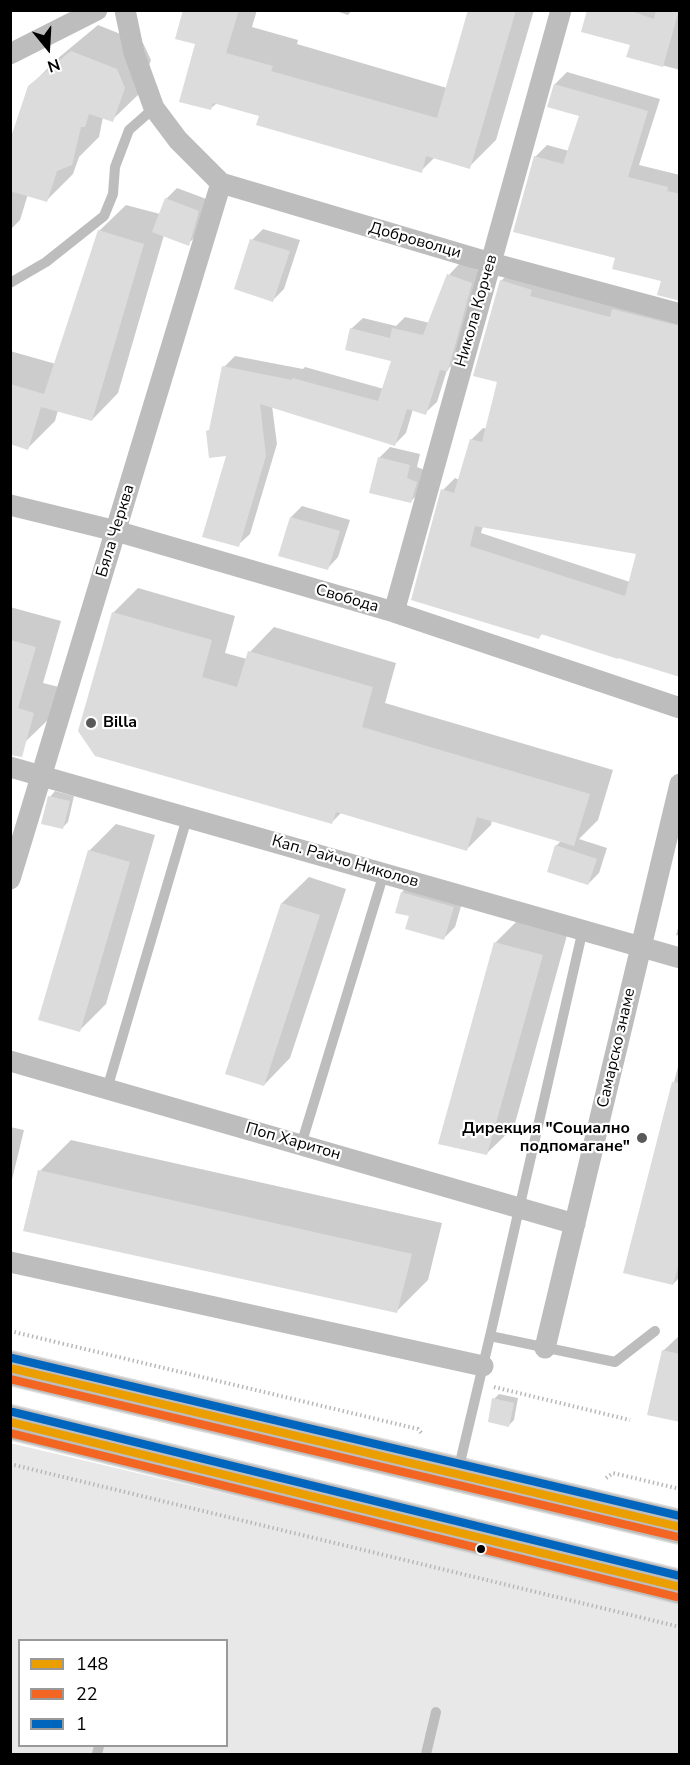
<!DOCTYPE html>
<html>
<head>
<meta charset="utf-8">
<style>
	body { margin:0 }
	#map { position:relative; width:690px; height:1765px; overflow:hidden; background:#fff; font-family:"Nunito Sans",sans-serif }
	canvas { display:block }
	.frame { position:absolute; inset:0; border:12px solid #000; pointer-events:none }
	.legend { position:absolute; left:18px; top:1639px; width:210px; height:108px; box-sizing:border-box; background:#fff; border:2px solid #999; margin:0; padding:8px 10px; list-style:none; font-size:18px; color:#000 }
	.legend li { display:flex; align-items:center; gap:12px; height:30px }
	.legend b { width:30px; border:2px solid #999 }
	.north { position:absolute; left:18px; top:18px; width:60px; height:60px; -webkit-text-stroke:4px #fff; paint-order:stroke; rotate:162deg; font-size:16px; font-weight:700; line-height:24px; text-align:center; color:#000 }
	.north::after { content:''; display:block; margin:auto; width:21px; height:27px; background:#000; clip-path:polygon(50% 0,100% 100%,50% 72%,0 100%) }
</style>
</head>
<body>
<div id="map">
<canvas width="690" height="1765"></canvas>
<div class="frame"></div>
<ul class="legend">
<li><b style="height:8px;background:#eb9e00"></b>148</li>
<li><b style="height:8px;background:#f26522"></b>22</li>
<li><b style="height:8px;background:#0065bd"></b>1</li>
</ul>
<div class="north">N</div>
</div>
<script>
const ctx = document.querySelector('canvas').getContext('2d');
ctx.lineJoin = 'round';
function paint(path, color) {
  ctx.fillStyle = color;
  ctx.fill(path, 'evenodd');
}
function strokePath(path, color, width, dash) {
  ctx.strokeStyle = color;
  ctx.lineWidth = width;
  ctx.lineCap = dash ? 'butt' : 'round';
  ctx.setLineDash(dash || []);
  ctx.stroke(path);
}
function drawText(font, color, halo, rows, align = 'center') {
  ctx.font = font + ' "Nunito Sans",sans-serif';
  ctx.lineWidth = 4.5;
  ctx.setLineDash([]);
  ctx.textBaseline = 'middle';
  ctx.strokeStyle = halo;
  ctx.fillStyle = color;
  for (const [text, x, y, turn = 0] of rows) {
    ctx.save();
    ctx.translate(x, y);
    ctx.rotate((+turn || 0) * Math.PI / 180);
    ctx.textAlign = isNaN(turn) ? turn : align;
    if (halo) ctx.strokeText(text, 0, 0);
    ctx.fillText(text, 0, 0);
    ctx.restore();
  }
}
const green = new Path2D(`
	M10,1443l669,158v153h-668zM20,1640h206v106h-206z`);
const shadow = new Path2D(`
	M185,10h72l-5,17 46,13 -1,4 150,44 23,-78h64l-38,130 -27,27 -34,-10 -14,14 -161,-56 -43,-12 -7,6 -13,-66z
	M333,10h19l-4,5z
	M589,10h91v60l-52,-14 4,-12z
	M98,25l45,18 8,17 -12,34 -27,26 -9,-3 -4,20 -20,20 -6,17 -26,26 -19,-6 -8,26 -10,10v-85l19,-58 28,-28z
	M567,72l93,27 -21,66 41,10v124l-17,-19 -46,-23 -82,-100 12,-12 22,6 12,-36 -32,-9 6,-22z
	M177,188l32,12 -10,33 -11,11 -24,-9 -46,158 -26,27 -34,-10 -3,11 -27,27 -18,-5v-92l46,13 43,-133 27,-26 34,9 6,-15z
	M263,229l37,11 -16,49 -11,11 -21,-60z
	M460,263l22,9 -24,87 -11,11 -10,32 -12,11 -12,-4 -7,24 -11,11 -123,-38 5,38 -27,90 -12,11 -10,-91 -20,-23 3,-3 13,-61 11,-11 68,13 2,-2 79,22 9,-29 -42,-31 12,-11 33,8 9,-9 25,6 19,-48z
	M513,269l167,43v363l-137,-42 -4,4 -126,-38 30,-109 12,-12 4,2 12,-40 12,-12 4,1 12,-49 2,-99zM483,526l155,27 -8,29 -149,-49z
	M390,447l30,7 -3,13 10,4 -5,19 -11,11 -32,-43z
	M302,506l48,14 -12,37 -11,12 -36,-52z
	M138,588l97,28 -10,37 22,6 3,-7 24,-25 122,36 -11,40 228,67 -15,50 -19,19 28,9 -8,25 -11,11 -32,-38 6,-6 -70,-20 -1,5 -24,24 -125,-37 -10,10 -253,-91 35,-119z
	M10,607l51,14 -18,62 16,4 -8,30 -26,25 -15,-3z
	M55,791l19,5 -6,26 -6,6 -12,-31z
	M116,824l39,11 -49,169 -26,26 9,-179z
	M309,877l37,12 -56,169 -26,27 -37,-12 55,-170z
	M413,881l51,15 -9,31 -11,11 -42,-46z
	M522,916l47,12 -55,199 -27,26 -47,-10 56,-201z
	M680,921v15l-4,-1z
	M680,1059v218l-7,7 -48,-12z
	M10,1127l14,3 -14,58z
	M71,1140l371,83 -14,57 -31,31 -357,-140z
	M680,1335v86l-17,-70z
	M499,1394l19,4 -4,22 -5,5 -15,-26z`);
const building = new Path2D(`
	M183,10h56l-13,43 47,13 -2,5 166,47 31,-108h48l-46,159 -44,-13 -4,17 -166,-48 3,-9 -46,-13 -2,7 -32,-8 16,-58 -20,-5z
	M587,10h41l26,9 2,-9h23l-16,57 -37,-10 4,-12 -49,-13z
	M71,51l46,18 8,19 -12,34 -24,-8 -4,13h-4l-9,38 -15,6 -10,31 -37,-11v-51l18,-54z
	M554,84l94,27 -20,66 40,10 -1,4 13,3v107l-23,-6 4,-14 -49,-12 3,-11 -102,-26 21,-76 29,8 16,-48 -32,-9z
	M165,198l34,13 -10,35 -37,-14z
	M98,230l46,14 -52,177 -51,-14 -13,43 -18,-6v-60l34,10z
	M250,239l40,12 -17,51 -39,-13z
	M447,274l25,9 -24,88 -8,-1 -14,45 -19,-6 -12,37 -135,-42 6,52 -27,91 -37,-10 24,-81 -17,2 -3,-27 3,-1 13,-64 70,14v-2l86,23 13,-40 -46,-11 5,-22 40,10 2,-10 31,7z
	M500,280l32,10 -2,6 80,21 2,-8 68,17v351l-62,-19v1l-77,-25 -2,5 -128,-39 30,-111 13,4 16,-54 12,3 15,-60 -24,-6zM475,526l161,28 -11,42 -155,-50z
	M378,457l32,8 -3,13 10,4 -6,21 -42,-10z
	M290,517l50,14 -12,39 -50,-14z
	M112,612l100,28 -10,37 35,10 11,-36 125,36 -11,40 228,67 -16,52 -97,-29 -10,34 -131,-39 -4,12 -237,-68 -17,-25z
	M10,640l26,7 -18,61 16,5 -12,44 -12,-2z
	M48,796l22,5 -7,28 -22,-5z
	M555,845l42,14 -9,26 -41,-13z
	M88,850l42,12 -50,170 -42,-12z
	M401,892l53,15 -10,33 -39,-11 4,-13 -14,-3z
	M281,903l39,12 -56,171 -39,-12z
	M494,942l49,13 -56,200 -49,-11z
	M672,1082l8,1v176l-7,26 -50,-12z
	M38,1170l374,84 -15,59 -374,-82z
	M662,1350l18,4v68l-33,-7z
	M492,1398l22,5 -5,24 -21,-5z`);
const path = new Path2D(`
	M10,1331l408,98 5,6
	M494,1387l136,33
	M10,1464l670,163
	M606,1478l7,-5 67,16`);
const lane = new Path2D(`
	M10,283l36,-21 58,-46 9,-22 2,-27 14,-37 25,-22
	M107,1089l80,-271
	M301,1145l83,-272
	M490,1336l93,-407
	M458,1471l32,-135 125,26 40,-31
	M97,1754l2,-8
	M426,1754l10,-42`);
const street = new Path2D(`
	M125,10l9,43 20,55 24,32 43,43 270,80 189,51
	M10,54l87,-44
	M10,505l106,26 278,81 286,96
	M394,612l167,-602
	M10,767l670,191
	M10,879l211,-696
	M10,1061l565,163
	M10,1262l473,104
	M545,1348l135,-564`);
const primary = new Path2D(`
	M10,1368l670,159
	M10,1422l670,165`);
const bus1 = new Path2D(`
	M10,1368l670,159
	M10,1422l670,165`);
const bus2 = new Path2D(`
	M10,1379l668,158
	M10,1433l667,164`);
const bus3 = new Path2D(`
	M12,1358l668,158
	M13,1412l667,164`);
const markers = [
	[91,723,6,"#595959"],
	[642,1138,6,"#595959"],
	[481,1549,5,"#000"]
];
const streetNames = [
	["Доброволци",415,241,16],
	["Никола Корчев",477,311,-74],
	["Бяла Черква",116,531,-73],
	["Свобода",347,599,16],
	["Кап. Райчо Николов",345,862,16],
	["Самарско знаме",617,1048,-77],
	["Поп Харитон",293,1142,16]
];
const poiNames = [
	["Billa",103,723],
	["Дирекция \"Социално",630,1129,"right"],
	["подпомагане\"",630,1147,"right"]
];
paint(green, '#e8e8e8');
paint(shadow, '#0003');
paint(building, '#dcdcdc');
strokePath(primary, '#dbdbdb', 36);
strokePath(path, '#b8b8b8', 4, [1.5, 3]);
strokePath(lane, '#bdbdbd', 10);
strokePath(street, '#bdbdbd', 21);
strokePath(primary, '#bdbdbd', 33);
strokePath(bus1, '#eb9e00', 8);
strokePath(bus2, '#f26522', 8);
strokePath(bus3, '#0065bd', 8);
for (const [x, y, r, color] of markers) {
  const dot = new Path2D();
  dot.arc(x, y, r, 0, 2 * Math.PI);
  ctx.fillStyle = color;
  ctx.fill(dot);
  strokePath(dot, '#fff', 2);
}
drawText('16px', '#000', '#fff', streetNames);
drawText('bold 16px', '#000', '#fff', poiNames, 'left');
</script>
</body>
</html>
